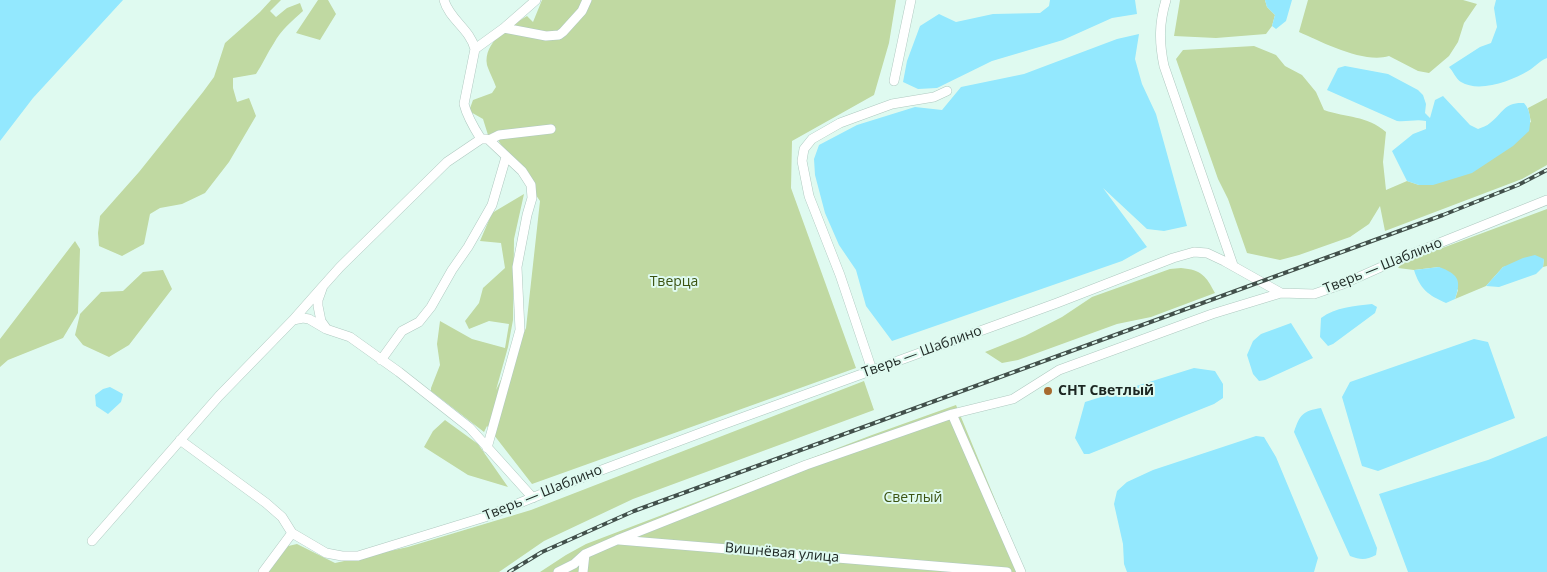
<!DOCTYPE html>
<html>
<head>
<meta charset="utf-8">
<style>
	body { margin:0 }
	canvas { display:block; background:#dffaf0 }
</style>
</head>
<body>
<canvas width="1547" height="572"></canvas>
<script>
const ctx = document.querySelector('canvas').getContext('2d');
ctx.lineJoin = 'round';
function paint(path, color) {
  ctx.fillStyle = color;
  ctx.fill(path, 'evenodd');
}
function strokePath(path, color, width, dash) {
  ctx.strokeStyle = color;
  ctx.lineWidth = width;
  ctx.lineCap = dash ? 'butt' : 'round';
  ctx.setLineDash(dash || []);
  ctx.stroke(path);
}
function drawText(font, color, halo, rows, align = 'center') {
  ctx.font = font + ' "Open Sans",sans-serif';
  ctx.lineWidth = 4;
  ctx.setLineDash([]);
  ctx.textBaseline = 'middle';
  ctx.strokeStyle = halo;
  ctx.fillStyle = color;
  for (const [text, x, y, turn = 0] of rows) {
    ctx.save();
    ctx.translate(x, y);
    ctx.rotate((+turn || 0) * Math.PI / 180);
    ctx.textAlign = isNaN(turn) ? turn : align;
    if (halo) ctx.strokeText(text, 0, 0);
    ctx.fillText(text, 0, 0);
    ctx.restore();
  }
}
const green = new Path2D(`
	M271,0h10l-11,11 6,6 11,-9 13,-5 3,8c-10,9 -22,19 -29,32 -7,10 -11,21 -18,31l-23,4v10l4,14 12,-4 7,18 -27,46 -24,31 -23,11 -22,4 -10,6 -6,30 -22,12 -23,-10 -1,-13 2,-17 39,-44 64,-80 11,-15 11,-34 35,-31z
	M318,0h10l8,14 -16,26 -24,-7z
	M542,0h354l-7,43 -15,52 -82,46 -1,47 65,180 -324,116 -45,-58 -3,6 -53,-41v-3l9,-23 -3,-21 3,-23 32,18 33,9 4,-24 -20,-3 -20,8 -4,-8 14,-18 4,-15 22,-20 -4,-25 -21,-2 12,-28 32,-19 -10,45 -1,81 -5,27 -12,43 30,-62 14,-127 -47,-68 -5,2 -5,-16 -14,-8 4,-11 19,-7 4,-6c-2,-6 -8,-18 -9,-22 -4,-23 23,-39 40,-49l6,6z
	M1180,0h85l2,7 8,8 -3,11 -6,8 -50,4 -42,-2z
	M1308,0h155l14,4 -13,19 -6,19 -9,14 -20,17 -11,-2 -29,-15c-25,8 -67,-14 -90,-24z
	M1254,46l22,9 9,11 17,9 14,17 8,18c23,8 42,5 62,22l-3,30 3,28 21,-9 12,4 112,-63 -3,-14 19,-10v67l-25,14 -137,52 -5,-25 -11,18 -19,13 -51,18 -19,5 -33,-7 -19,-54 -10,-20 -42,-120 7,-9z
	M1547,209v57l-4,1 1,-8 -41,8 -17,19 -31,13 3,-9 -19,-23 -25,3 -16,-2 4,-5z
	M75,241l5,8 -2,64 -15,25 -55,22 -8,7v-28z
	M1181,268c21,2 25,8 34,25l-64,24 -34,7 -99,36 -16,3 -17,-11 40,-16 37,-19 30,-20 78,-28z
	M163,270l9,19 -43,56 -20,12 -26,-12 -8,-10 5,-21 21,-22 22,-1 20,-19z
	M864,381l10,29 -241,89 -89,42 -45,31h-234l19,-25 13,-3 38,19 73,-16 123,-37z
	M956,405l69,167h-485l26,-17 20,-11 286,-109z
	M445,420l33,24 30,43 -40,-12 -44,-28 9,-16z`);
const water = new Path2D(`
	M0,0h123l-90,98 -33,43z
	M1050,0h85l2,14 -25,4 -49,22 -71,21 -55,27 -19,1 -15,-7 4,-21 13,-35 19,-12 17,8 37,-8 47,-1 9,-7z
	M1265,0h27l-6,21 -10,8 -4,-3 3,-11 -8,-8z
	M1496,0h51v58c-8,3 -12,9 -19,13 -17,10 -49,22 -67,11 -5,-3 -8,-11 -12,-15l31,-20 11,-4 6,-16 -3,-19z
	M1139,34l-4,25 7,25 14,30 31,112 -23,5 -17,-2 -44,-41 44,59 -25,14 -230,80 -26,-35 -10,-36 -17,-25 -14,-32 -10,-38 -1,-16 5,-14 38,-20 58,-18 27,3 19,-23 63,-13 93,-35z
	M1345,66l43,8 30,16 5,5 3,9 -1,9 5,5 5,-18 8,-4 27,29 8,4c4,-2 9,-3 12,-6 13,-10 14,-21 34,-20 7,8 7,18 5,28l-16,15 -41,27 -39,12h-14l-12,-4 -15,-30 21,-17 13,-5v-8c-10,-2 -19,1 -29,0l-70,-31 11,-22z
	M1535,255l9,4 -1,8 -7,7 -37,13 -13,-1 17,-19 20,-9z
	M1439,267c19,7 23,13 16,32l-9,4c-18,-8 -26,-14 -32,-33z
	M1372,304l5,3 -2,6 -42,31 -5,2 -8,-9 1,-19c15,-11 33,-12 51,-14z
	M1291,323l22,35 -48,22 -6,1 -6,-7 -6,-19 6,-14 8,-7z
	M1474,339l14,3 27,76 -137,53 -16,-5 -20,-69 8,-15z
	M1194,368l21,3 8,13v14l-9,6 -125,50h-5l-9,-16 10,-36z
	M110,387l13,7 -2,8 -13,12 -12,-8 -1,-11 8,-6z
	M1321,408l56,140 -1,7c-10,5 -15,5 -26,1l-56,-124c6,-18 9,-21 27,-24z
	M1256,436l8,1 12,20 42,101 -4,14h-187l-3,-8 -1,-20 -9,-40 3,-13 10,-9 26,-12z
	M1547,436v136h-139l-29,-78 109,-34z`);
const minor = new Path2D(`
	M444,0c5,19 26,29 31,49
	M1166,0c-7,23 -7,42 -2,66l69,199
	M504,28l32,-28
	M894,81l17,-81
	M486,139h-5c-7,-11 -14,-23 -17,-35l11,-55 29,-21 42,8 13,-1 4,-3 19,-21 5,-11
	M293,320l10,-2 6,1 17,10 24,8 49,35 71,56 63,70
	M326,328l-5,-7 -3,-15v-6l5,-14 17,-19 107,-105 34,-23
	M381,360l21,-29 17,-9 12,-15 21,-37 16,-23 24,-42 14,-48
	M872,370l-32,-95 -31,-79 -7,-35 2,-12 8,-10 28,-16 52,-19 42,-7 13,-6
	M952,414l69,158
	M180,440l86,63 16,14 10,16 34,20 16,3h16l127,-39 106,-43 128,-48 338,-123 116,-45 21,-6 13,1 17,8 57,32 33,1 29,-10 54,-24 150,-60
	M487,448l33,-118 -3,-63 10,-52 5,-17 -1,-13 -9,-14 -33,-31 10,-5 52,-6
	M619,540l388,32
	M92,541l127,-145 74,-76 30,-34
	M263,572l29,-39
	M558,572l16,-8 11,-10
	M583,572l2,-18 32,-14 189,-75 146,-51 61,-15 46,-29 153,-56 69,-21`);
const rail = new Path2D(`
	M509,572l33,-20 92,-41 809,-296 75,-30 29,-15`);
const markers = [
	[1048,391,5,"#a76a2f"]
];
const streetNames = [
	["Тверь — Шаблино",1383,266,-22],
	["Тверь — Шаблино",922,352,-20],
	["Тверь — Шаблино",543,493,-22],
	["Вишнёвая улица",782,553,5]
];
const parkNames = [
	["Тверца",674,282],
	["Светлый",913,498]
];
const poiNames = [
	["СНТ Светлый",1058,391]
];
paint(green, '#c0d9a2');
paint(water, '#93e8fe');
strokePath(minor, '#afc9c0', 10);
strokePath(minor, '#fff', 9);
strokePath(rail, '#42504b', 4);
strokePath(rail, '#dffaf0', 2, [5.5]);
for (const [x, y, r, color] of markers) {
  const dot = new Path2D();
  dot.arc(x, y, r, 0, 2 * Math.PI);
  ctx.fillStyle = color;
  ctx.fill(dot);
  strokePath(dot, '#dffaf0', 2);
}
drawText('14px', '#1c2622', '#dffaf0', streetNames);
drawText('14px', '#3c5413', '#dffaf0', parkNames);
drawText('bold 14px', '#1c2622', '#dffaf0', poiNames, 'left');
</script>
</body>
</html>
